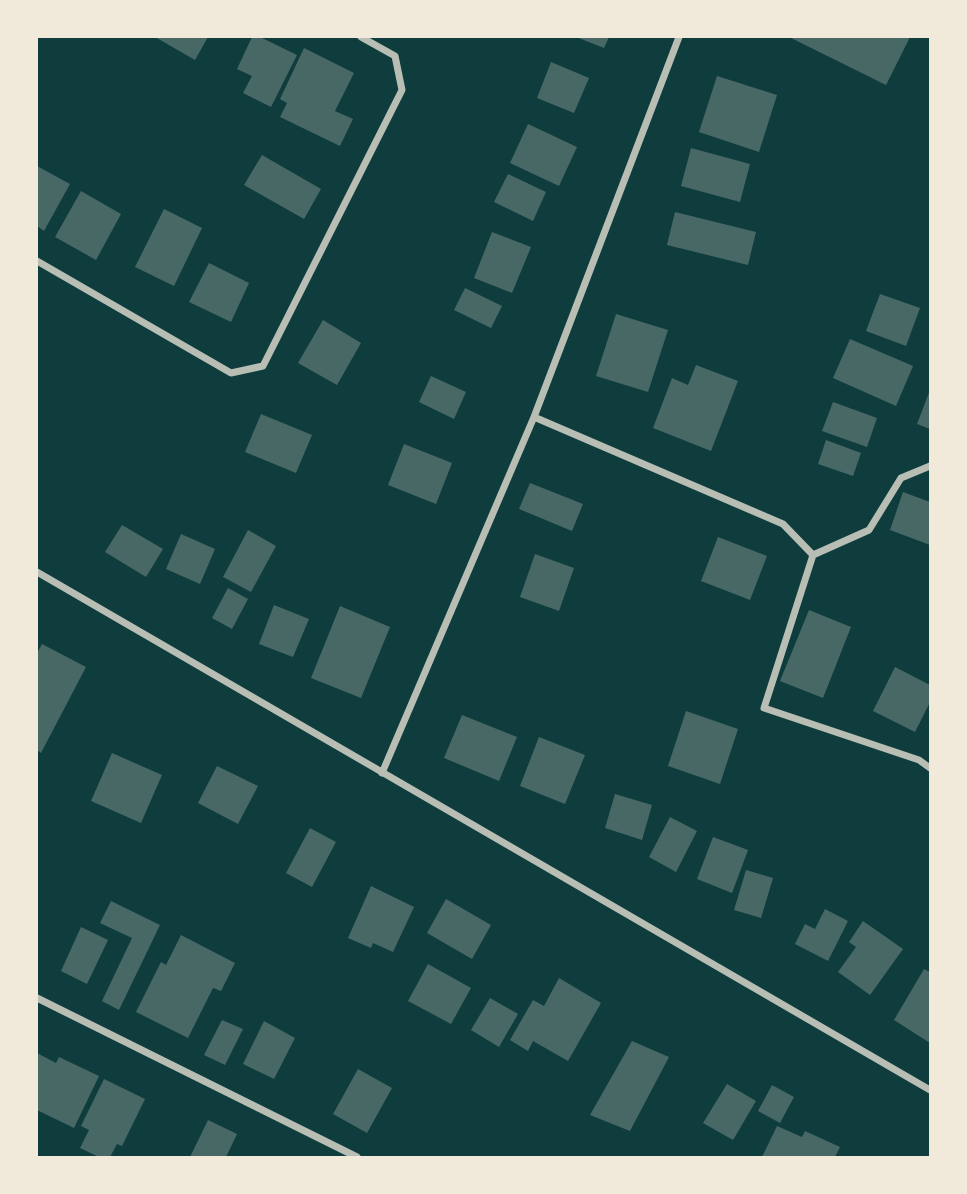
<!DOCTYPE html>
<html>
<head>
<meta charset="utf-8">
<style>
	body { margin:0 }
	#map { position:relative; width:967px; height:1194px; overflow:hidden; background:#0f3d3e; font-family:Merriweather,serif }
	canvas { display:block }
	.frame { position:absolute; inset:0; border:38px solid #f1e9da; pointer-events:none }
</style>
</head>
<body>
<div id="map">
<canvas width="967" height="1194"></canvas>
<div class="frame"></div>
</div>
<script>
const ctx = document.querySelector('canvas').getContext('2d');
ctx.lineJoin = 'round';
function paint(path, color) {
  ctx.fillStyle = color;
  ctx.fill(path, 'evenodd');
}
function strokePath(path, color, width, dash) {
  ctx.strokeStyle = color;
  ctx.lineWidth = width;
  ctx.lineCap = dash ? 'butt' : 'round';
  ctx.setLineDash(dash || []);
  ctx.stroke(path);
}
const building = new Path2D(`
	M155,37h53l-13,23z
	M252,37h8l37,18 -26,52 -28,-14 9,-17 -15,-7z
	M576,37h33l-5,11z
	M789,37h121l-24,48z
	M304,48l50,25 -19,38 18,8 -13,27 -60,-29 7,-14 -7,-4z
	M551,62l38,16 -15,35 -37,-15z
	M717,76l60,19 -18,57 -60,-20z
	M528,124l49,23 -18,39 -49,-23z
	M691,148l59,16 -10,38 -59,-16z
	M262,155l59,34 -17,30 -60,-34z
	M37,166l33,18 -26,47 -7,-5z
	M508,174l38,18 -13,29 -39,-19z
	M81,191l40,23 -25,46 -41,-23z
	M164,209l38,19 -28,58 -39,-19z
	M675,212l81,20 -8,33 -81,-20z
	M492,232l39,15 -19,46 -38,-15z
	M209,263l40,20 -18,39 -42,-20z
	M465,288l37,18 -11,22 -37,-18z
	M880,294l40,14 -14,38 -40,-15z
	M616,314l52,16 -20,62 -52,-16z
	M323,320l38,23 -24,42 -39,-22z
	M850,339l63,27 -17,40 -63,-28z
	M696,365l42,16 -27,70 -58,-23 19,-50 16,7z
	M431,376l35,16 -12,27 -35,-17z
	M930,390v39l-13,-5z
	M833,402l44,16 -10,29 -45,-16z
	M261,414l51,21 -16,38 -51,-21z
	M826,440l35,13 -8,23 -35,-12z
	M404,444l48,19 -16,41 -48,-19z
	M530,483l53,21 -11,27 -53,-22z
	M903,492l27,10v43l-40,-15z
	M122,525l41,24 -17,28 -41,-25z
	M248,530l28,16 -25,46 -28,-15z
	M181,534l34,15 -15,35 -34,-15z
	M718,537l49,19 -17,44 -49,-19z
	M535,554l39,14 -15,43 -39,-14z
	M228,588l20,11 -16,30 -20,-11z
	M274,605l35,14 -16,38 -34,-13z
	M340,606l50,21 -29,71 -50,-20z
	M809,610l42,17 -28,71 -43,-17z
	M42,644l44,23 -45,86 -4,-3v-97z
	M895,667l35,18v17l-15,30 -42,-21z
	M686,711l52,18 -18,55 -52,-18z
	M462,715l55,22 -18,44 -55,-23z
	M539,737l46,18 -20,49 -45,-18z
	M112,753l50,22 -21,48 -50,-22z
	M217,766l41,20 -20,38 -40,-21z
	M615,794l37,11 -10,35 -37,-12z
	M670,817l27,14 -21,41 -27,-15z
	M310,828l26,14 -24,45 -26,-14z
	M713,837l35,13 -16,43 -35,-14z
	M746,870l27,8 -12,40 -27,-8z
	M371,886l43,21 -21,45 -20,-9 -2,5 -23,-10z
	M446,899l45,26 -19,34 -45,-26z
	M111,901l49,24 -41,85 -17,-9 30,-63 -32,-15z
	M825,909l23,12 -20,40 -33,-17 10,-20 10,5z
	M863,921l40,28 -33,46 -32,-23 18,-25 -7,-5z
	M81,927l27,13 -21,44 -26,-13z
	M181,935l54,28 -14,28 -8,-3 -25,50 -52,-26 25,-50 5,3z
	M428,964l43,24 -20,36 -43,-23z
	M924,969l6,3v71l-36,-23z
	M559,978l42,25 -33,58 -35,-20 -5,10 -18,-11 23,-40 11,6z
	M490,998l28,16 -19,33 -28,-17z
	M222,1020l21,9 -18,36 -21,-10z
	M264,1021l31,17 -21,41 -31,-15z
	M632,1041l37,16 -39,74 -40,-16z
	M37,1053l19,10 3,-6 40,19 -25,52 -37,-18z
	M358,1069l34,19 -25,45 -34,-19z
	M104,1079l41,20 -23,47 -5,-2 -7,13h-11l-19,-9 9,-18 -8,-4z
	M727,1084l29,17 -23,39 -30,-17z
	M772,1085l22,12 -14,26 -22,-12z
	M208,1120l29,14 -11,23h-36z
	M777,1126l25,11 3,-6 35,16 -5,10h-73z`);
const minor = new Path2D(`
	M37,261l194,112 32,-7 139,-276 -7,-34 -34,-19
	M534,417l249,107 30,31 -49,153 155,52 11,8
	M813,555l56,-25 32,-52 29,-12
	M37,572l893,518
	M382,773l152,-356 145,-380
	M37,998l320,159`);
paint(building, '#486865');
strokePath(minor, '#b8beb3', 7);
</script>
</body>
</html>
